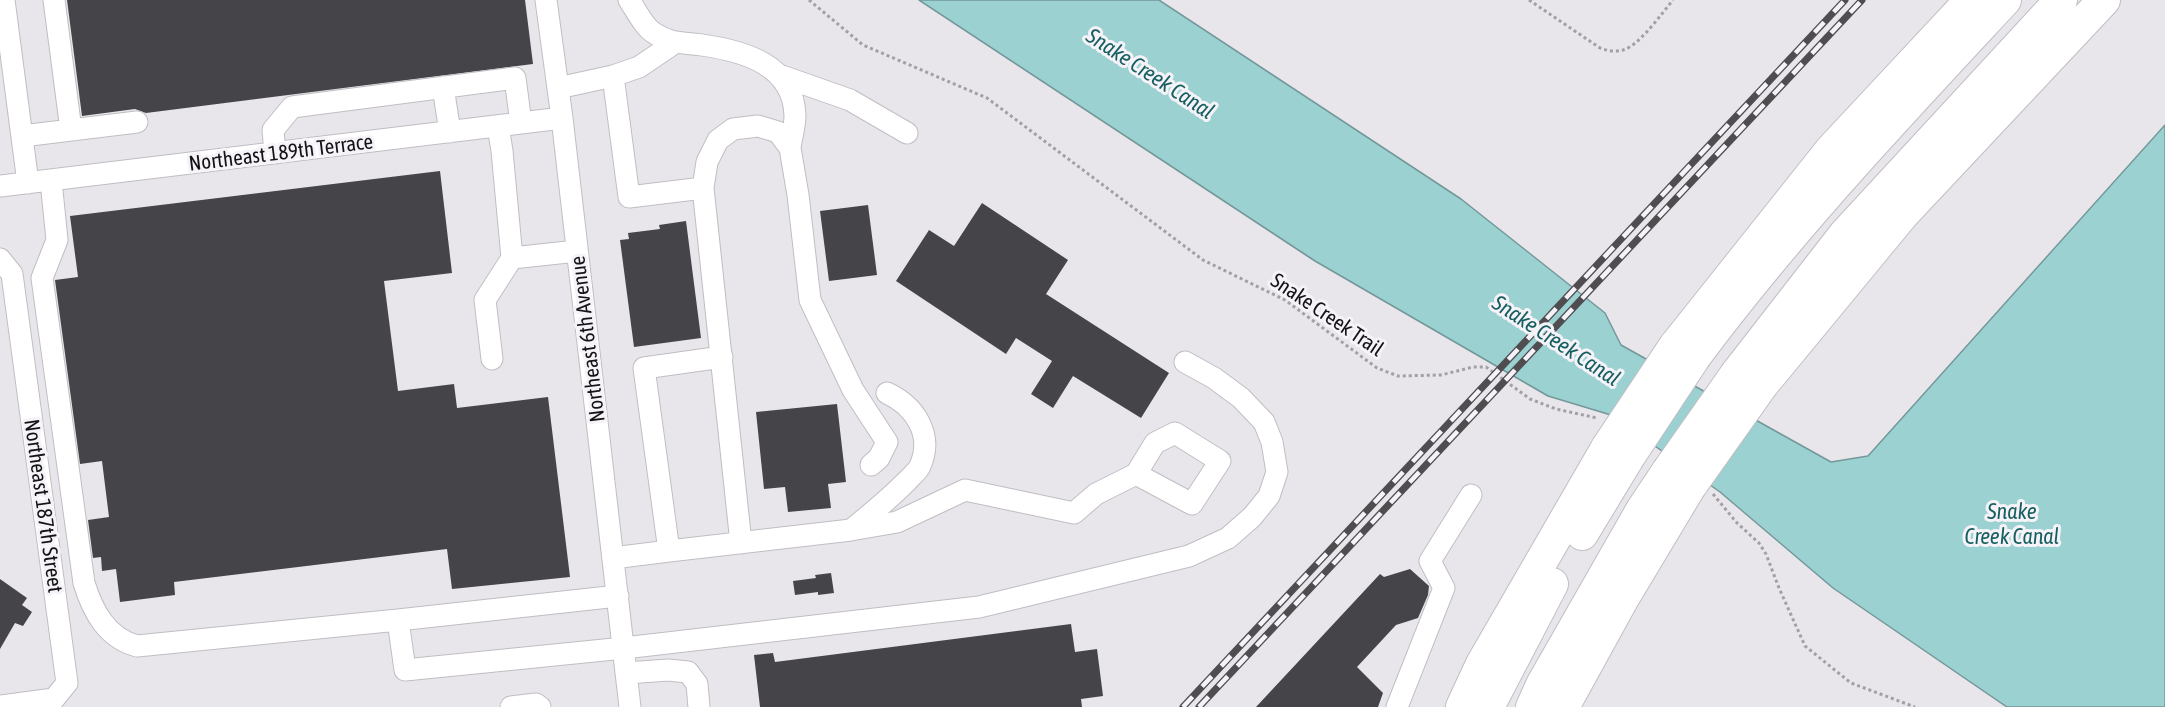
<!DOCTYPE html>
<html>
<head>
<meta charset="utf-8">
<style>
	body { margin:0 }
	canvas { display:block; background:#e8e5eb }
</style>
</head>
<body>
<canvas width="2165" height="707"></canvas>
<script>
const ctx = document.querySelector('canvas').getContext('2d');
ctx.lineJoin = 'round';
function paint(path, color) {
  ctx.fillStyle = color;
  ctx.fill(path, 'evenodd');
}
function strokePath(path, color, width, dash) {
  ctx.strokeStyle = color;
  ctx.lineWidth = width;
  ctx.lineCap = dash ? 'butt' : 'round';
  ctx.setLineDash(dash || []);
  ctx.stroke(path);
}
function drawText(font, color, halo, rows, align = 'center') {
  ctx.font = font + ' "Asap Condensed",sans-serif';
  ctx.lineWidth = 6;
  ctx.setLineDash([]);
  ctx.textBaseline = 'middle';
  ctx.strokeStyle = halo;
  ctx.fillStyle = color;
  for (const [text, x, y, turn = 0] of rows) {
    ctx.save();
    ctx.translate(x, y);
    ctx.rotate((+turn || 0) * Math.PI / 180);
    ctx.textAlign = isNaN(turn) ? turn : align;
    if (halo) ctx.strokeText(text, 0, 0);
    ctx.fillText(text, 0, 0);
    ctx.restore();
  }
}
const water = new Path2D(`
	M919,0h240l302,199 144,114 16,32 210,117 37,-6 297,-331v582h-158l-174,-119 -113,-96 -109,-77 -63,-19 -233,-135z`);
const building = new Path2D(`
	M67,0h458l8,64 -387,49 -11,-4 -53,7z
	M440,171l12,102 -68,8 14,110 56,-7 3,24 91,-11 22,180 -118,12 -5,-40 -273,33 1,13 -55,7 -4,-33 -14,2 -1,-14 -8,1 -5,-38 21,-3 -7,-56 -22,3 -25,-184 23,-3 -8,-61z
	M982,203l86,57 -22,34 123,79 -28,45 -68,-42 -20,32 -22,-14 21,-33 -36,-23 -10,16 -110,-73 33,-51 25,16z
	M868,205l9,70 -48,6 -9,-70z
	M686,221l15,117 -67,9 -14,-107 9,-1 -1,-6 32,-4 -1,-4z
	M837,404l9,78 -18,2 3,24 -43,4 -3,-25 -21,2 -8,-77z
	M1410,569l19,17 -1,9 -10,23 -22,7 -39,42 26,26 -5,14h-122l124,-133 4,3z
	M831,573l3,20 -16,2v-3l-23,3 -2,-14 23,-3 -1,-3z
	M0,579l27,19 -5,7 10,7 -9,14 -8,-3 -15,26z
	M1071,624l4,28 22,-3 6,47 -22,3 1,8h-322l-6,-52 19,-2 2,9z`);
const path = new Path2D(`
	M809,0l54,45 124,53 216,162 82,40 92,68 21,8 43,-1 32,-8h13l44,32 26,10 41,9
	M1529,0l71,48c8,3 15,4 23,2 16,-4 39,-37 50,-50
	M1713,494l24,29 22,20 7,11 13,34 26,58 46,37 64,24`);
const minor = new Path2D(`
	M4,0l24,183
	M54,0l17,130
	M546,0l16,118 68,589
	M629,0c7,10 15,27 25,33 18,12 28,9 48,12 42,6 92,20 93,71 0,11 -4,22 -5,32
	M613,76l16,121 74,-9
	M782,76l68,24 57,33
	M443,87l7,45
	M558,88l55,-12 26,-9 34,-23
	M498,126l4,25 10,107 65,-7
	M22,136l115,-14
	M275,153l-2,-23 19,-23 223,-29 6,45
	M51,181l6,59 -15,38 42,305c9,29 23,55 53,63l261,-26
	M0,186l562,-68
	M0,259l12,15 55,409 -13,16 -54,7
	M492,359l-7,-59 27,-42
	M851,530c20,-16 39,-32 57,-50 3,-4 10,-9 12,-14 14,-31 -5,-60 -33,-73
	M741,543l-38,-355 4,-26 11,-22 15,-11 25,-3 20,6 12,16 8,47 12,105 43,90 34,52 -8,16 -8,7
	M669,551l182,-21 46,-8 68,-32 109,23 22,-19 40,-20 56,30 28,-43 -45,-28 -20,10 -19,31
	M613,558l56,-7 -25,-183 78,-11
	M618,596l-220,24 7,50 219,-22 355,-41 210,-51 39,-18 24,-21 17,-21 8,-24 -5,-30 -8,-20 -23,-24 -27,-20 -29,-16
	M627,673l41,-3 20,2 9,12 2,23
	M511,707l25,-3 4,3
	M1397,707l47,-119 -14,-27 41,-66`);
const highway = new Path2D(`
	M1675,346l156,-196 140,-150
	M1696,355c94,-126 202,-240 309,-355
	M1737,373l108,-139 216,-234
	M1762,385l141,-171 201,-214
	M1582,534l46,-76
	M1462,707l20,-43 125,-216
	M1488,707l64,-123
	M1532,707l10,-22 100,-175 26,-39
	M1563,707l60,-109 66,-110`);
const rail = new Path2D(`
	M1183,707l662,-707
	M1199,707l663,-707`);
const highwayBridge = new Path2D(`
	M1607,448l68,-102
	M1628,458l68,-103
	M1668,471l69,-98
	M1689,488l73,-103`);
const streetNames = [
	["Northeast 189th Terrace",281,153,-7],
	["Snake Creek Trail",1327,315,34],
	["Northeast 6th Avenue",588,339,-97],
	["Northeast 187th Street",43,506,82]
];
const waterNames = [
	["Snake Creek Canal",1150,74,33],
	["Snake Creek Canal",1556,341,33],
	["Snake",2012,512],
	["Creek Canal",2012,537]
];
paint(water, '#9cd1d2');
strokePath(water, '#739899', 1.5);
paint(building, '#454549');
strokePath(minor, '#c0bec3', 23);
strokePath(highway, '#c0bec3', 34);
strokePath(path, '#a2a0a4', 3, [3, 3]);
strokePath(minor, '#fff', 21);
strokePath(highway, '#fff', 32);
strokePath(rail, '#4f4d50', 7);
strokePath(rail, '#f5f3f8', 4.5, [14]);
strokePath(highwayBridge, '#c0bec3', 34, []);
strokePath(highwayBridge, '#fff', 32);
drawText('21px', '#141315', '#f5f3f8', streetNames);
drawText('italic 22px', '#165f60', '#f5f3f8', waterNames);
</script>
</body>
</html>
